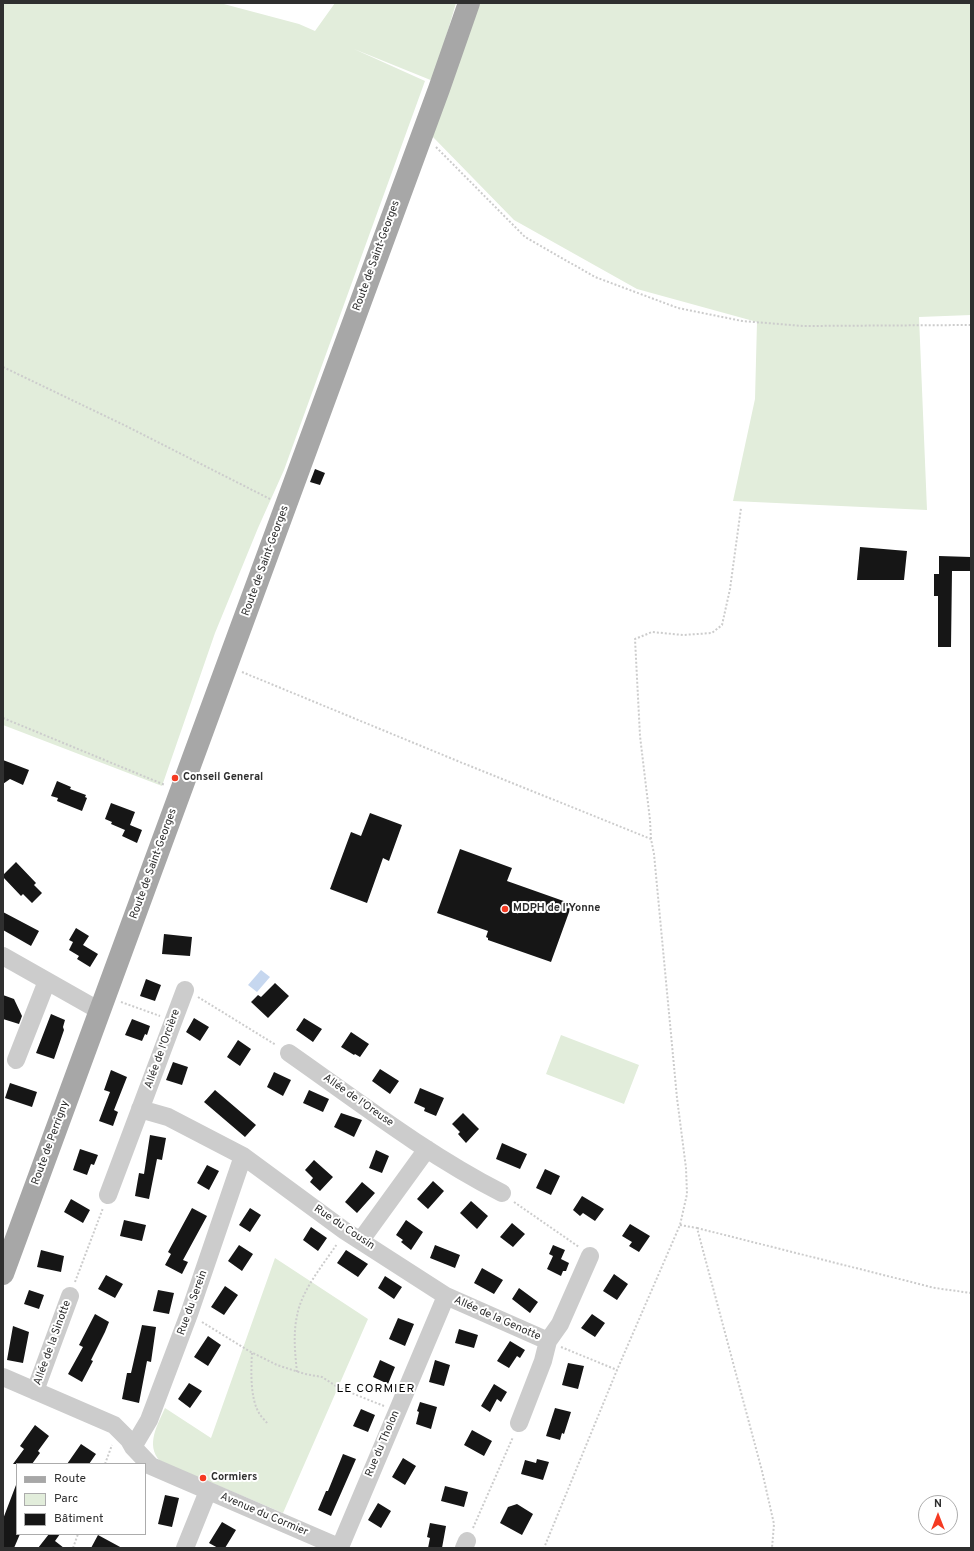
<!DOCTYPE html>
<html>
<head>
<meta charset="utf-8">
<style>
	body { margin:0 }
	#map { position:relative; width:974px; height:1551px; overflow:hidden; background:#fff; font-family:Overpass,sans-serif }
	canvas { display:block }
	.frame { position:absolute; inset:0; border:4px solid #2f2f2f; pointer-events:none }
	.legend { position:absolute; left:16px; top:1463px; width:130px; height:72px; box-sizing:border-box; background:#fff; border:1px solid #acacac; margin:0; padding:5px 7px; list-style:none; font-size:12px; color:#2f2f2f }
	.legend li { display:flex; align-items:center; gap:8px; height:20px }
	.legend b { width:20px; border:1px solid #acacac }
	.north { position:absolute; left:918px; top:1495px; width:40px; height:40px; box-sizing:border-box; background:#fff; border:1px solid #acacac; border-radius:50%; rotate:0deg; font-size:11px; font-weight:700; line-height:16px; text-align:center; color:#2f2f2f }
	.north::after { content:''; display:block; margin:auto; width:14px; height:18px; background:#f53a22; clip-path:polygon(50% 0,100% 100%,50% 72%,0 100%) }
</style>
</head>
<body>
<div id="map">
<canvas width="974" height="1551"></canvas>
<div class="frame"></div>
<ul class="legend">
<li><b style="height:5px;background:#a7a7a7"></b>Route</li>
<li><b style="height:11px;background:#e2eddb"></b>Parc</li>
<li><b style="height:11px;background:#161616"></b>Bâtiment</li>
</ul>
<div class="north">N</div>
</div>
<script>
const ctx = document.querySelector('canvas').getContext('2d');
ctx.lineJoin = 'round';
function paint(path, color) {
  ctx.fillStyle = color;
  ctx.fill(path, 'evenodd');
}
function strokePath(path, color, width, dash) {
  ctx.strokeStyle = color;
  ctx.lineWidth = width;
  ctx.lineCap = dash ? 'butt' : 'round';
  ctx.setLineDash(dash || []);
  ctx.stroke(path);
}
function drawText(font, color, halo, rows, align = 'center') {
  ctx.font = font + ' Overpass,sans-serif';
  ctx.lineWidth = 4;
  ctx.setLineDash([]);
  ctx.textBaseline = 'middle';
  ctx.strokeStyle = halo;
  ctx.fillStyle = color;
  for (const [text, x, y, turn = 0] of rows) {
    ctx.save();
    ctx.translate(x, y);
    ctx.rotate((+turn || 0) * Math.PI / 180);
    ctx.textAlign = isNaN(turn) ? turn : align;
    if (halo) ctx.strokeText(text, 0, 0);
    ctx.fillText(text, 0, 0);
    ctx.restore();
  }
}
const green = new Path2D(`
	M3,3h217l79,21 16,7 20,-28h121l-23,78 -79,-32 71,32 -141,389 -26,58 -43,105 -53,153 -159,-61z
	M469,3h502v312l-52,2 8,193 -194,-9 22,-102 2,-77 -120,-33 -123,-69 -82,-84z
	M561,1035l78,30 -15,39 -78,-30z
	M275,1258l93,61 -85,194 -123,-52c-15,-16 -2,-37 5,-53l46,30z`);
const water = new Path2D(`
	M261,970l9,7 -13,15 -9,-7z`);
const building = new Path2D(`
	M315,469l10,4 -5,12 -10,-3z
	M860,547l47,4 -3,29h-47z
	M939,556l32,1v14h-19l-1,76h-13v-51h-4v-22h5z
	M3,760l26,10 -6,15 -13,-6 -7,5z
	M57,781l14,6 -1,2 16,6 -1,2 2,1 -5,13 -25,-10 1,-3 -7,-2z
	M111,803l24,9 -5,13 12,5 -5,13 -15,-7 3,-6 -14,-6 1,-2 -7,-3z
	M370,813l32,12 -13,36 -6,-3 -16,45 -37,-14 21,-57 10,4z
	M460,849l52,19 -5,13 65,23 -21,58 -63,-22v-2l-2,-1 2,-6 -51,-18z
	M16,862l20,21 -2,2 8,8 -10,10 -9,-9 -2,2 -18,-19v-2z
	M3,912l36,19 -8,15 -28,-16z
	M76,928l13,8 -6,9 15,9 -8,13 -13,-8 2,-3 -10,-6 4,-8 -4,-2z
	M164,934l28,3 -2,19 -28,-2z
	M146,979l15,6 -6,16 -15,-5z
	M275,983l14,13 -21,22 -17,-16 7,-7 3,2z
	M3,995l11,4 8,17 -3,8 -16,-5z
	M51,1014l14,6 -2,7 1,3 -10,29 -18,-6z
	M194,1018l15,9 -9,14 -14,-9z
	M304,1018l18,11 -9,13 -17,-12z
	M132,1019l18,7 -3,9 -2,-1 -3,7 -17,-6z
	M351,1032l18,12 -9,13 -5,-3 -1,1 -13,-8z
	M238,1040l13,9 -11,17 -13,-9z
	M173,1062l15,5 -6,18 -16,-5z
	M380,1069l19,12 -9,13 -18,-13z
	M111,1070l16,7 -13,33 4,2 -5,14 -14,-5 11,-29 -6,-2z
	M274,1072l17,8 -8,16 -16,-9z
	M10,1083l27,9 -5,15 -27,-9z
	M420,1088l24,10 -8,18 -12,-5 1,-3 -11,-5z
	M215,1090l41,35 -11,12 -41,-35z
	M309,1090l20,9 -6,13 -20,-9z
	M341,1113l21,7 -8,17 -20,-10z
	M463,1113l16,16 -13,14 -8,-9 2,-2 -8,-8z
	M150,1135l16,3 -4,22 -5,-1 -8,40 -14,-3 4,-23 5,1z
	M502,1143l25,11 -7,15 -24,-10z
	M80,1149l18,6 -4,10 -3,-1 -4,11 -14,-5z
	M376,1150l13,6 -7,17 -13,-5z
	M314,1160l19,17 -13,14 -10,-9 3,-4 -8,-8z
	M207,1165l12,6 -10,19 -12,-7z
	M545,1169l15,7 -9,19 -15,-7z
	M433,1181l11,10 -16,18 -11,-10z
	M362,1182l13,11 -18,20 -12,-11z
	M582,1196l22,13 -9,12 -12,-8 -3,3 -7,-6z
	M71,1199l19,11 -7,13 -19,-11z
	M471,1201l17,15 -11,13 -17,-16z
	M192,1208l15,8 -24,44 5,2 -6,12 -17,-9 6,-11 -3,-2z
	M250,1208l11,7 -11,17 -11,-7z
	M124,1220l22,5 -4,16 -22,-5z
	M406,1220l17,12 -12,18 -10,-8 2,-2 -7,-5z
	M512,1223l13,11 -12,13 -13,-10z
	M630,1224l20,12 -11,16 -10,-6 3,-4 -10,-6z
	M311,1227l16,11 -9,13 -15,-11z
	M239,1245l14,9 -11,17 -14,-10z
	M435,1245l25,10 -5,13 -25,-10z
	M553,1245l12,5 -4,9 8,4 -3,8h-3l-2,5 -14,-7 6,-13 -4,-2z
	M41,1250l23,6 -3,16 -24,-5z
	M346,1250l22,14 -10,13 -21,-14z
	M482,1268l21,12 -9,14 -20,-11z
	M614,1274l14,10 -11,16 -14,-9z
	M106,1275l17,9 -8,14 -17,-9z
	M385,1276l17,11 -8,12 -16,-11z
	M225,1286l13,9 -14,20 -13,-8z
	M519,1288l19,14 -8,11 -18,-14z
	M29,1290l15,5 -5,14 -15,-5z
	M158,1290l16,3 -5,21 -16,-3z
	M95,1314l14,8 -4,10 -14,28 2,1 -11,21 -14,-8 15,-27 -4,-2z
	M592,1314l13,9 -10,14 -14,-9z
	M398,1318l16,6 -9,22 -16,-7z
	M142,1325l14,2 -5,35 -4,-1 -8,42 -17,-4 5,-26h4z
	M13,1326l16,6 -6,31 -16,-3z
	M459,1329l19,6 -4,13 -19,-5z
	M208,1336l13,9 -13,21 -14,-9z
	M510,1341l15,9 -5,8 -3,-2 -8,12 -12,-7z
	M380,1360l15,7 -7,17 -15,-7z
	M435,1360l15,5 -6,21 -15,-4z
	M568,1363l16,3 -6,23 -16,-4z
	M189,1383l13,8 -12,17 -12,-9z
	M494,1384l13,8 -6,10 -4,-3 -7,13 -9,-6z
	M420,1402l17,5 -6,22 -15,-5 3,-12 -2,-1z
	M555,1408l16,4 -7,22 -2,-1 -2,7 -14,-4z
	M361,1409l14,6 -7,17 -15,-6z
	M35,1425l14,11 -11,15 2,2 -8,11h-19l11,-15 -4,-3z
	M472,1430l20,11 -8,15 -20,-11z
	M81,1444l15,10 -7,10h-22z
	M343,1454l13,5 -25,57 -13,-6 8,-19h2z
	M403,1458l13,8 -11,19 -13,-8z
	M537,1459l12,3 -6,18 -22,-6 4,-14 11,3z
	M16,1485l1,49h3l-6,14h-11v-29z
	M445,1486l23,6 -4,15 -23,-6z
	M165,1495l14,3 -7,29 -14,-3z
	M378,1503l13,8 -10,17 -13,-8z
	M517,1504l16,10 -11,21 -22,-12 8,-16z
	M222,1522l14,8 -11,18h-7l-9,-5z
	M430,1523l16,3 -4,22h-14l2,-10 -3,-1z
	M49,1534h11l-5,7 9,7h-26z
	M98,1535l24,13h-31z`);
const path = new Path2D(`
	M436,147l89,90 70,40 83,31 64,13 61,5 168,-1
	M3,367l123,59 144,73
	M242,672l218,90 191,77 3,15 23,244 9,70 1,26 -7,31 -63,145 -73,178
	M3,718l162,67
	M651,839l-1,-19 -10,-84 -5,-97 17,-7 31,3 29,-2 10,-8 8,-36 11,-81
	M198,997l78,48
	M121,1002l39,14
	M514,1202l65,45
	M680,1225l17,3 65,243 12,53 -2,24
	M697,1228l238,60 36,5
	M75,1282l28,-74
	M202,1322l47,29 28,14 28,9 17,3 17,11 45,18
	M561,1347l56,23
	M252,1353c-1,17 -2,45 7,60 2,4 6,7 8,10
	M297,1372c-2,-19 -4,-38 0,-56 4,-25 26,-51 40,-72
	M105,1464l7,-19
	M473,1528l40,-91
	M73,1548l5,-14`);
const minor = new Path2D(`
	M3,956l97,55
	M289,1053c70,49 137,101 213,140
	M16,1060l31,-79
	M140,1109l28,8 75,39 102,75 101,65 102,45
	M108,1195l77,-205
	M361,1240l66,-91
	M3,1377l111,48 15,15 4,7 18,19 190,82
	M35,1391l35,-95
	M519,1423l24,-62 5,-20 12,-17 30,-68
	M133,1447l16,-27 40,-106 54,-158
	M340,1547l106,-251
	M185,1548l23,-57
	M464,1548l3,-7`);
const major = new Path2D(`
	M3,1274c145,-395 291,-789 436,-1185l30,-86`);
const markers = [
	[175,778,4,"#f53a22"],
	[505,909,4,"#f53a22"],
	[203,1478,4,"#f53a22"]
];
const streetNames = [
	["Route de Saint-Georges",377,256,-70],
	["Route de Saint-Georges",266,561,-70],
	["Route de Saint-Georges",154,864,-70],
	["Allée de l'Orcière",163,1049,-70],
	["Allée de l'Oreuse",358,1101,35],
	["Route de Perrigny",51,1143,-70],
	["Rue du Cousin",344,1228,34],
	["Rue du Serein",193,1303,-70],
	["Allée de la Genotte",497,1319,24],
	["Allée de la Sinotte",53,1343,-70],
	["Rue du Tholon",383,1444,-67],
	["Avenue du Cormier",264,1515,23]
];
const poiNames = [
	["Conseil General",183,778],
	["MDPH de l'Yonne",513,909],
	["Cormiers",211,1478]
];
const neighbourhoodNames = [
	["LE CORMIER",376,1390]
];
paint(green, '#e2eddb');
paint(water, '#c6d7ef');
paint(building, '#161616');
strokePath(path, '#ccc', 2, [2, 2]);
strokePath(minor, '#ccc', 18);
strokePath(major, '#a7a7a7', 22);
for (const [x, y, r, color] of markers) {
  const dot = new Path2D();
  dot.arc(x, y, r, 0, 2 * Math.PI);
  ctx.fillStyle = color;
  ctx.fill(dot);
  strokePath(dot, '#fff', 1.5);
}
drawText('11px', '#2f2f2f', '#fff', streetNames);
drawText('bold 11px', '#2f2f2f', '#fff', poiNames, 'left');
ctx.letterSpacing = '1px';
drawText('12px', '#000', '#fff', neighbourhoodNames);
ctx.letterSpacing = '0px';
</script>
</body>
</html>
